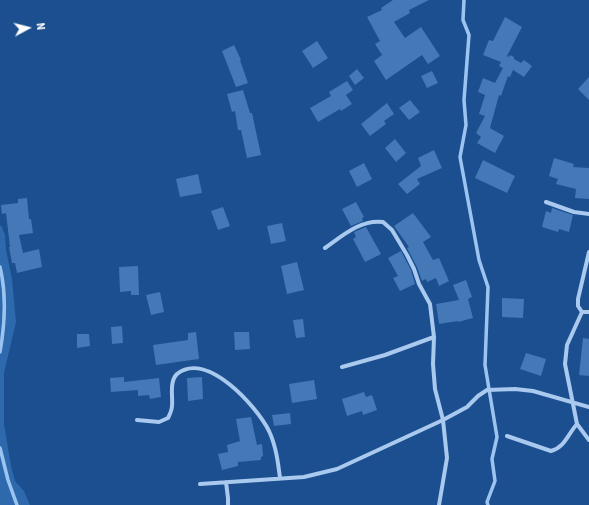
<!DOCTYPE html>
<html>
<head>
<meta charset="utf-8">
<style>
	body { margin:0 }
	#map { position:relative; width:589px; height:505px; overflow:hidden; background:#1b4f8f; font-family:"Source Sans 3",sans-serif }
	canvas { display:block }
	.north { position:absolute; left:8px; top:8px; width:40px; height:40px; -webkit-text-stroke:3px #1b4f8f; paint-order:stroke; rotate:83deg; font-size:11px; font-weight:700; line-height:16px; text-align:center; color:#fff }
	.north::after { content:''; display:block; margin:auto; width:14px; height:18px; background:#fff; clip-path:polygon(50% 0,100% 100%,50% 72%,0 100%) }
</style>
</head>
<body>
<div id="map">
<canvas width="589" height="505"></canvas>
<div class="north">N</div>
</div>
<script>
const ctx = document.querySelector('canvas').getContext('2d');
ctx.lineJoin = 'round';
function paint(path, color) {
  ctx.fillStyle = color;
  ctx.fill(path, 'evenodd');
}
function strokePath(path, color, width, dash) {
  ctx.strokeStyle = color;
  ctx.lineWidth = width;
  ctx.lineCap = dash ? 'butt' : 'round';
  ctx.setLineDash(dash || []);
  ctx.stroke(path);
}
const green = new Path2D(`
	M0,225l2,2 3,8 1,15 6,29 4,43 -12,51v51l7,42 4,15 9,10 6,14h-30z`);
const stream = new Path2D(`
	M464,0l-1,20 6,15 -5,65 2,25 -6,32 19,103 9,27 -3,78 12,72 -5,22 3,22 -8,21 1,3
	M0,267c7,29 5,57 0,85
	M0,448l8,32 9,25`);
const building = new Path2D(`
	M393,0h36l-20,10 1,3 -16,9 11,16 16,-11 19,29 -12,8 -6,-9 -36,25 -12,-19 8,-6 -7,-11 5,-3 -13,-24 15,-7 -1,-2z
	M505,17l17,10 -15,29 2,1 1,-2 4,2v2l7,4 3,-3 8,6 -8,11 -11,-7 -3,7 -2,-1 -7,20 -2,-1 -9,33 14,8 -9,17 -18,-10 4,-6 -5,-4 9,-17 -6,-2 6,-19 -7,-3 5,-14 12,5 8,-15 -4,-2 2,-4 -18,-7 6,-15 4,1z
	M317,41l11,17 -15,10 -11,-17z
	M234,45l7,15h-1l8,23 -12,4 -14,-36z
	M357,69l7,9 -9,7 -6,-9z
	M432,71l6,12 -11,5 -6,-12z
	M589,77v23l-11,-11z
	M347,81l6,9 -7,5 6,9 -11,7 -1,-2 -22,13 -8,-14 21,-12 -2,-4z
	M243,90l7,23h2l9,42 -14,3 -6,-28h-3l-3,-19 -3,1 -5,-18z
	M410,100l10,12 -11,8 -10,-12z
	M387,103l7,11 -10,7 2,3 -16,12 -9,-12z
	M395,139l11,14 -10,9 -11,-14z
	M434,150l8,18 -25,11 3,5 -13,10 -9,-10 23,-18 -3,-8z
	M554,158l20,6 -1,3 16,1v31l-14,-1 1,-9 -20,-5 2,-5 -9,-3z
	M483,160l32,16 -8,17 -32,-15z
	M364,163l8,16 -15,8 -8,-16z
	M198,174l4,19 -22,4 -4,-18z
	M27,198l2,21h2l2,14 -14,2 4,18 16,-4 3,18 -25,6 -2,-10h-3l-3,-16h1l-4,-34 -4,1 -1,-9 17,-2v-4z
	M356,202l8,15 -2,1 1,3 -12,5 -9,-17z
	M223,207l7,19 -12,4 -7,-19z
	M552,208l21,7 -4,17 -10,-3 -1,3 -16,-5 4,-16 5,2z
	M413,213l18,24 -8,5 10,18 6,-2 10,23 -10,5 -3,-8 -9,4 -1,-3 -4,2 -5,-14 -10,-19 2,-1 -15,-21z
	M282,223l4,18 -15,3 -4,-18z
	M366,227l15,27 -16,8 -12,-23 3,-2 -2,-5z
	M401,251l10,19 4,14 -15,7 -7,-13 5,-2 -10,-18z
	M297,262l7,28 -17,4 -6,-28z
	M138,266l1,29h-8v-4l-11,1 -1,-25z
	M466,280l6,17 -4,2 5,19 -15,4v-1l-19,3 -3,-20 23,-4 -6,-15z
	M160,292l4,20 -13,3 -5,-20z
	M502,298l22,1 -1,19 -21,-1z
	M303,319l2,18 -9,1 -3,-18z
	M122,326l1,17 -11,1 -1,-17z
	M196,332l3,27 -43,6 -3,-20 35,-5v-7z
	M234,332h15l1,17 -15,1z
	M77,334h12l1,12 -13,2z
	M583,338l6,1v37l-10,-1z
	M526,353l20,6 -5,17 -21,-7z
	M124,377v5l35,-4 2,19 -11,2 -1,-4 -11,1v-6l-27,2 -1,-14z
	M202,377l1,22 -15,2 -1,-23z
	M314,380l3,19 -25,4 -3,-19z
	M364,392l2,5 6,-2 5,15 -14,5 -1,-4 -15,5 -5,-17z
	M290,413l1,11 -17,2 -2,-11z
	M251,417l6,28 5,-1 1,12 -2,1v3l-23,2v4l-16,4 -4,-16 10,-2 -1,-7 13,-4 -4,-22z`);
const street = new Path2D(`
	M546,202l28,10 15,2
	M325,248c17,-12 36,-29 58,-26l9,8 15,25 7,14 5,15 11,20 4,33 -1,27 2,25 8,31 4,38 -8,47
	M589,252l-11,47v7l4,6 -15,33 -2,19 12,60 12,16
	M582,312h7
	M342,367l43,-12 49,-18
	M137,420l22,2 9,-4c2,-4 4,-8 4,-12 1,-9 -3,-24 5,-32 30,-24 80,33 92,57 7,15 9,31 11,47
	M507,436l44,15c14,-4 17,-17 26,-27
	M226,482l2,16v7
	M200,484l104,-7 33,-8 106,-49 24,-13 11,-11 9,-6 28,-1 18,2 56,16`);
paint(green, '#2e69ad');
strokePath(stream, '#9cc4f0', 3.5);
paint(building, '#4478b7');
strokePath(street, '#a9c9ee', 4);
</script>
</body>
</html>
